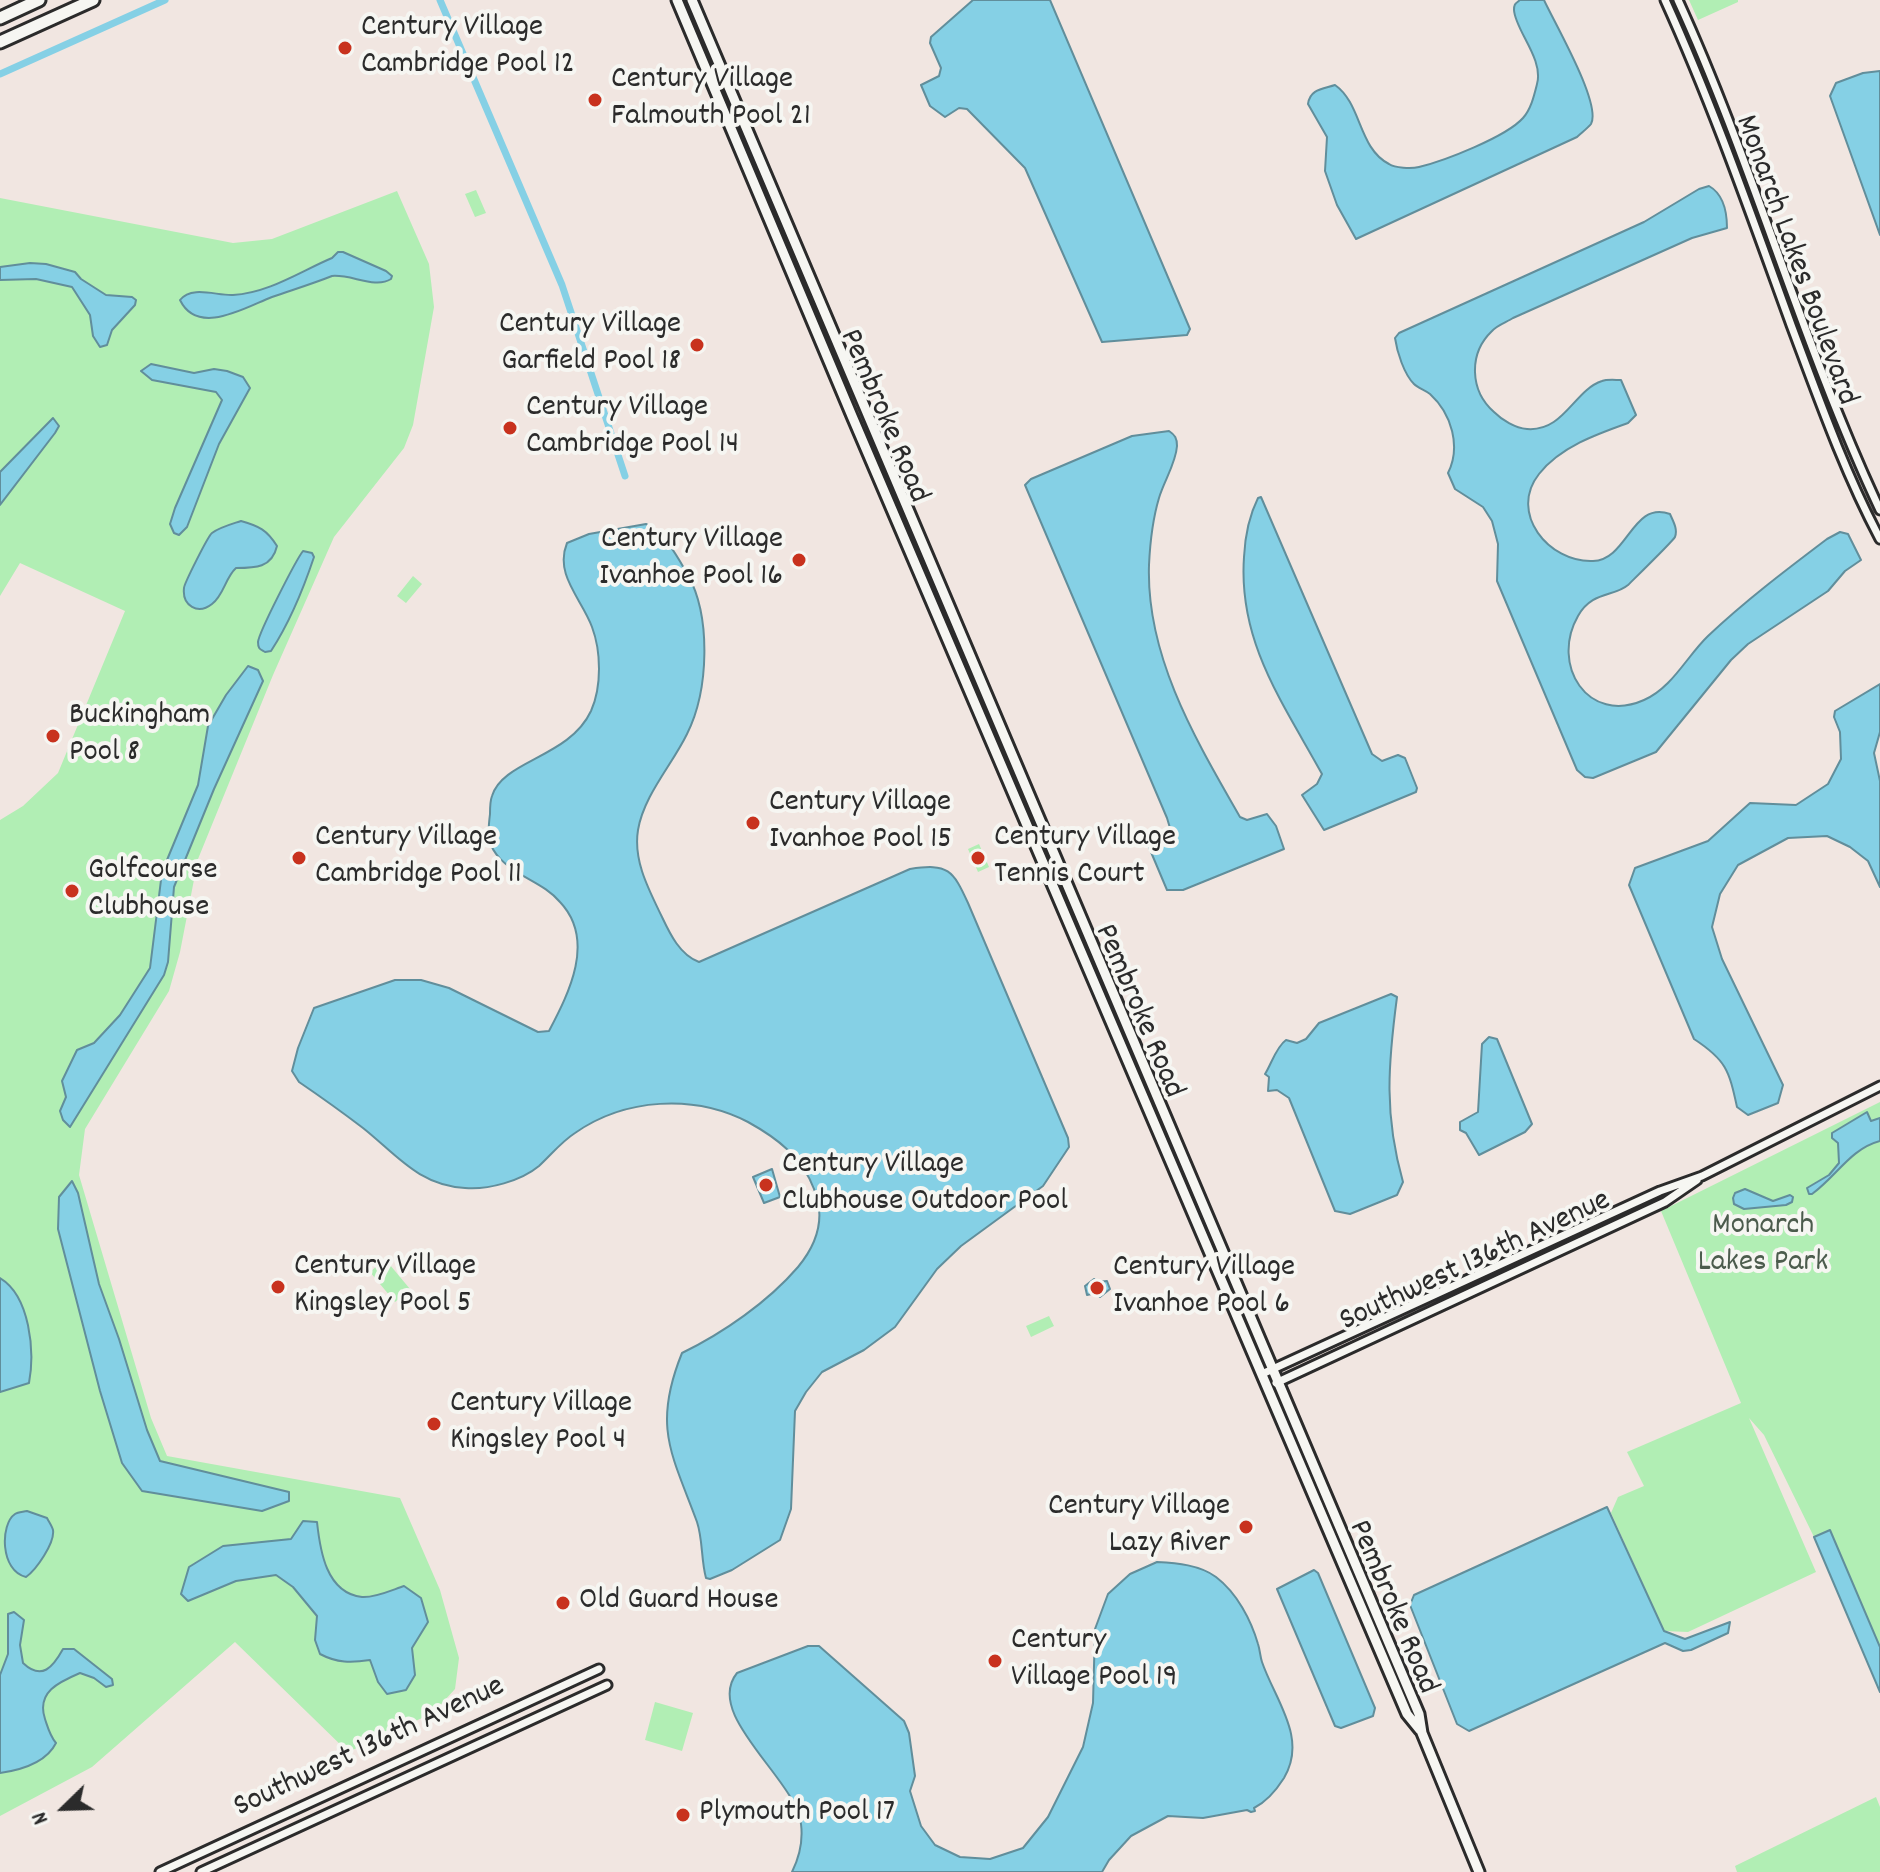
<!DOCTYPE html>
<html>
<head>
<meta charset="utf-8">
<style>
	body { margin:0 }
	#map { position:relative; width:1880px; height:1872px; overflow:hidden; background:#f1e6e1; font-family:Dekko,sans-serif }
	canvas { display:block }
	.north { position:absolute; left:24px; top:1768px; width:80px; height:80px; -webkit-text-stroke:6px #f6f6f2; paint-order:stroke; rotate:247deg; font-size:22px; font-weight:700; line-height:32px; text-align:center; color:#2b2b2b }
	.north::after { content:''; display:block; margin:auto; width:28px; height:36px; background:#2b2b2b; clip-path:polygon(50% 0,100% 100%,50% 72%,0 100%) }
</style>
</head>
<body>
<div id="map">
<canvas width="1880" height="1872"></canvas>
<div class="north">N</div>
</div>
<script>
const ctx = document.querySelector('canvas').getContext('2d');
ctx.lineJoin = 'round';
function paint(path, color) {
  ctx.fillStyle = color;
  ctx.fill(path, 'evenodd');
}
function strokePath(path, color, width, dash) {
  ctx.strokeStyle = color;
  ctx.lineWidth = width;
  ctx.lineCap = dash ? 'butt' : 'round';
  ctx.setLineDash(dash || []);
  ctx.stroke(path);
}
function drawText(font, color, halo, rows, align = 'center') {
  ctx.font = font + ' Dekko,sans-serif';
  ctx.lineWidth = 8;
  ctx.setLineDash([]);
  ctx.textBaseline = 'middle';
  ctx.strokeStyle = halo;
  ctx.fillStyle = color;
  for (const [text, x, y, turn = 0] of rows) {
    ctx.save();
    ctx.translate(x, y);
    ctx.rotate((+turn || 0) * Math.PI / 180);
    ctx.textAlign = isNaN(turn) ? turn : align;
    if (halo) ctx.strokeText(text, 0, 0);
    ctx.fillText(text, 0, 0);
    ctx.restore();
  }
}
const green = new Path2D(`
	M1689,0h49v2l-40,18z
	M476,190l10,23 -11,4 -10,-23z
	M397,191l32,73 5,43 -21,118 -9,23 -70,89 -61,138 -75,184 -18,93 -11,39 -84,138 -6,46 72,243 16,38 233,42 40,92 19,68 -4,31 -22,24 -85,39 -113,-110 -143,125 -92,49v-996l23,-14 35,-33 67,-162 -105,-48 -20,33v-398l233,45 39,-4z
	M413,576l9,8 -16,19 -9,-7z
	M979,844l10,23 -11,5 -10,-23z
	M1880,1102v545l-50,-116 -16,6 -50,-102 -15,-17 67,154 -128,60 -24,-1 -53,-118 7,-16 26,-11 -17,-34 114,-49 -80,-192z
	M385,1259l25,30 -15,13 -25,-30z
	M1049,1316l5,10 -23,11 -5,-11z
	M655,1702l38,11 -11,38 -37,-11z
	M1876,1797l4,10v65h-143l-2,-6z`);
const water = new Path2D(`
	M973,0h77l140,329 -3,6 -85,7 -77,-174 -58,-59 -8,-1 -14,9 -15,-11 -9,-21 18,-9 2,-8 -11,-25 1,-6z
	M1520,0h24c10,22 58,104 47,124 -3,4 -10,9 -14,13l-221,102 -19,-34 -12,-34 2,-34 -19,-33c2,-15 15,-15 27,-19 27,19 23,63 54,79 6,4 22,5 30,3 25,-6 87,-30 104,-49 8,-9 11,-22 14,-34 7,-25 -22,-54 -23,-74 0,-6 1,-6 6,-10z
	M1880,71v164l-50,-139 6,-13 27,-10z
	M1709,186c14,8 18,26 18,42l-35,10 -179,80c-6,4 -16,7 -21,13 -24,23 -22,60 2,81 8,8 21,16 33,17 37,3 47,-39 75,-48 5,-2 13,-1 19,-1l15,35 -8,8c-31,11 -68,24 -89,51 -31,39 10,89 54,87 35,-1 39,-61 77,-47 3,7 8,15 5,23 -2,4 -41,42 -47,48 -14,12 -36,6 -50,31 -28,49 10,109 66,84 28,-12 43,-44 64,-64 37,-35 78,-66 119,-97l13,-7 8,2 13,26 -16,11 -17,20 -80,53 -17,16 -75,92 -63,26 -8,-1 -8,-7 -80,-189 1,-37 -6,-23 -9,-14 -28,-18 -7,-16c13,-26 4,-59 -18,-79 -5,-4 -12,-6 -16,-10 -10,-10 -17,-32 -19,-46l4,-5 245,-111 55,-33z
	M338,252h5l43,19 6,5 -1,3c-16,10 -40,-5 -59,-3 -20,8 -40,14 -60,21 -26,10 -74,40 -92,3 12,-15 37,-4 53,-5 36,-2 68,-24 99,-37z
	M30,263l16,1 29,8 6,7 25,16 26,2 4,3 -1,5 -23,25 -5,15 -7,2 -7,-11 -3,-21 -18,-28 -36,-8 -36,1v-13z
	M151,364l43,9 20,-4 13,2 16,6 7,11 -31,56 -32,83 -8,8 -5,-2 -4,-9 5,-16 47,-108 -6,-8 -64,-12 -11,-9z
	M53,418l6,8 -4,7 -55,72v-33z
	M1169,431c6,4 8,7 8,15 -1,17 -13,35 -18,52 -6,20 -9,46 -10,67 -3,92 47,175 91,252l7,3 20,-6 9,12 8,23 -101,41h-16l-19,-45 13,-7 9,-10 -3,-10 -142,-333 6,-6 101,-43z
	M1261,497l111,257 10,7 16,-6 7,3 12,30 -1,4 -92,38 -22,-35 15,-11 5,-10c-39,-71 -84,-132 -78,-217 1,-20 5,-41 14,-59z
	M241,521c18,5 26,9 36,25 -5,22 -22,22 -41,22 -11,10 -12,27 -24,36 -14,11 -30,2 -28,-16 0,-4 24,-52 28,-55 8,-6 20,-9 29,-12z
	M646,524c19,9 31,32 42,51 23,42 21,115 -1,159 -15,31 -43,61 -49,96 -5,31 11,60 24,87 8,17 18,38 37,45l211,-93c38,-6 43,1 58,34l100,235 1,9 -26,39 -82,60 -24,23 -42,58 -31,23 -42,22 -16,20 -11,19 -4,98 -11,31 -48,30 -22,9 -4,-1c-5,-18 -3,-38 -9,-56 -25,-68 -45,-95 -15,-169 41,-20 86,-51 116,-86 19,-23 28,-49 16,-78 -12,-32 -37,-51 -66,-67 -54,-28 -123,-24 -173,11 -14,9 -24,22 -36,33 -18,15 -51,24 -74,22 -47,-3 -68,-33 -102,-60 -21,-16 -42,-31 -64,-46l-7,-11 6,-23 16,-40 81,-28h26l28,8 89,44 11,-1c20,-38 47,-91 11,-129 -11,-13 -25,-19 -40,-28 -13,-8 -28,-19 -31,-36 -1,-7 0,-16 1,-24 0,-6 0,-13 2,-18 11,-36 77,-38 99,-85 11,-25 10,-60 1,-84 -10,-28 -38,-52 -25,-84l22,-9z
	M303,551l9,2 2,4c-11,33 -24,65 -43,94l-6,1c-5,-3 -7,-3 -7,-10 1,-10 38,-82 45,-91z
	M248,666l10,4 5,11 -49,108 -40,98 -6,75 -4,13 -94,152 -7,-7 -3,-9 6,-14 -4,-16 15,-31 17,-7 26,-28 30,-47 12,-96 36,-87 10,-59 18,-31z
	M1880,684v48l-6,21 6,28v106l-12,-26 -18,-14 -23,-11 -39,2 -50,27 -18,29 -8,33 10,32 61,126 -5,18 -30,12 -11,-8c-8,-37 -11,-47 -43,-68l-65,-154 6,-17 73,-27 42,-38 46,2 32,-21 13,-25 -1,-27 -6,-15 1,-6z
	M1391,994l6,3c-9,68 -13,118 6,185l-6,13 -47,19 -15,-3 -46,-113 -12,-8 -9,1 1,-14 -4,-3c6,-9 11,-27 21,-34l11,3 9,-4 13,-16z
	M1489,1037l8,2 35,85 -7,8 -46,23 -13,-22 -6,-3v-8l18,-10 4,-68z
	M1867,1112l4,9 9,-3v23c-30,8 -43,35 -68,53h-3l-2,-6 22,-13 10,-12 -1,-20 -6,-5v-5z
	M772,1169l8,28 -16,6 -11,-26z
	M72,1181l6,12 21,91 20,55 28,91 13,31 129,31v9l-27,10 -120,-20 -20,-28 -22,-72 -42,-162 1,-32z
	M1745,1189l28,12 17,-6 3,2 -1,5 -6,3 -42,4 -10,-5 -1,-6 2,-5z
	M0,1278c30,18 35,73 29,105l-29,9z
	M1094,1279l3,3 10,-1 3,8 -10,8 -4,-4 -9,2 -2,-9z
	M1607,1507l57,124 21,8 45,-17 -2,11 -37,17 -8,1 -18,-8 -196,88 -12,-7 -47,-119 4,-10z
	M27,1511l20,7c2,4 5,8 6,12 2,13 -17,40 -27,47 -26,-6 -26,-53 -11,-63 3,-2 8,-2 12,-3z
	M303,1521l14,1c3,28 9,71 45,75 13,1 30,-7 42,-11l17,12 7,24 -16,26 3,27 -9,15 -19,4 -9,-12 -8,-22c-19,3 -33,3 -50,-6l-5,-14 2,-24 -24,-29 -17,-12 -40,6 -48,20 -7,-7 8,-27 34,-21 68,-7z
	M1830,1530l50,117v45l-66,-155z
	M1157,1562c20,1 43,3 59,15 21,16 35,43 42,67 2,6 2,12 4,18 13,38 46,76 22,116 -7,11 -18,24 -30,30l1,3 -4,1 -4,-2 -44,8 -35,-2 -37,20 -22,24 -7,12h-310c7,-14 11,-32 9,-48 -5,-45 -98,-109 -64,-151l71,-27h11l85,75 5,12 6,43 -5,15 11,35 14,19 25,12 30,2 33,-11 25,-31 35,-70 10,-44 2,-74 13,-35 22,-20z
	M1314,1570l4,3 57,135 -2,8 -32,12 -6,-2 -58,-137z
	M14,1612l10,8 -4,25 3,18c19,18 30,4 40,-14h11l38,30 1,6 -7,2 -12,-9 -14,-5c-21,9 -44,19 -35,46 3,9 5,17 11,24 -10,20 -35,27 -56,30v-98l8,-21v-40z`);
const canal = new Path2D(`
	M440,0l122,285 63,191
	M0,74l165,-74`);
const minor = new Path2D(`
	M1665,0c48,106 86,215 126,325 27,72 53,146 89,214
	M1678,0c76,166 124,344 202,510
	M1262,1374l398,-183 42,-15 178,-90
	M1276,1383l389,-181 32,-22
	M160,1872l439,-203
	M201,1872l406,-187`);
const major = new Path2D(`
	M677,0l175,416 555,1298 13,16
	M692,0l727,1714 3,19 57,139`);
const highway = new Path2D(`
	M0,18l39,-18
	M0,42l93,-42`);
const markers = [
	[345,48,8,"#c8321e"],
	[595,100,8,"#c8321e"],
	[697,345,8,"#c8321e"],
	[510,428,8,"#c8321e"],
	[799,560,8,"#c8321e"],
	[53,736,8,"#c8321e"],
	[753,823,8,"#c8321e"],
	[299,858,8,"#c8321e"],
	[978,858,8,"#c8321e"],
	[72,891,8,"#c8321e"],
	[766,1185,8,"#c8321e"],
	[278,1287,8,"#c8321e"],
	[1097,1288,8,"#c8321e"],
	[434,1424,8,"#c8321e"],
	[1246,1527,8,"#c8321e"],
	[563,1603,8,"#c8321e"],
	[995,1661,8,"#c8321e"],
	[683,1815,8,"#c8321e"]
];
const poiNames = [
	["Century Village",361,30],
	["Cambridge Pool 12",361,67],
	["Century Village",611,82],
	["Falmouth Pool 21",611,119],
	["Century Village",681,327,"right"],
	["Garfield Pool 18",681,364,"right"],
	["Century Village",526,410],
	["Cambridge Pool 14",526,447],
	["Century Village",783,542,"right"],
	["Ivanhoe Pool 16",783,579,"right"],
	["Buckingham",69,718],
	["Pool 8",69,755],
	["Century Village",769,805],
	["Ivanhoe Pool 15",769,842],
	["Century Village",315,840],
	["Cambridge Pool 11",315,877],
	["Century Village",994,840],
	["Tennis Court",994,877],
	["Golfcourse",88,873],
	["Clubhouse",88,910],
	["Century Village",782,1167],
	["Clubhouse Outdoor Pool",782,1204],
	["Century Village",294,1269],
	["Kingsley Pool 5",294,1306],
	["Century Village",1113,1270],
	["Ivanhoe Pool 6",1113,1307],
	["Century Village",450,1406],
	["Kingsley Pool 4",450,1443],
	["Century Village",1230,1509,"right"],
	["Lazy River",1230,1546,"right"],
	["Old Guard House",579,1603],
	["Century",1011,1643],
	["Village Pool 19",1011,1680],
	["Plymouth Pool 17",699,1815]
];
const streetNames = [
	["Monarch Lakes Boulevard",1794,261,70],
	["Pembroke Road",882,417,67],
	["Pembroke Road",1137,1012,67],
	["Southwest 136th Avenue",1476,1263,-25],
	["Pembroke Road",1391,1608,67],
	["Southwest 136th Avenue",370,1749,-25]
];
const parkNames = [
	["Monarch",1763,1228],
	["Lakes Park",1763,1265]
];
paint(green, '#b1eeb4');
paint(water, '#85d0e5');
strokePath(water, '#618e9b', 2);
strokePath(canal, '#85d0e5', 7);
strokePath(minor, '#2b2b2b', 13);
strokePath(major, '#2b2b2b', 15);
strokePath(highway, '#2b2b2b', 17);
strokePath(minor, '#f6f6f2', 7);
strokePath(major, '#f6f6f2', 9);
strokePath(highway, '#f6f6f2', 11);
for (const [x, y, r, color] of markers) {
  const dot = new Path2D();
  dot.arc(x, y, r, 0, 2 * Math.PI);
  ctx.fillStyle = color;
  ctx.fill(dot);
  strokePath(dot, '#f6f6f2', 3);
}
drawText('32px', '#2b2b2b', '#f6f6f2', poiNames, 'left');
drawText('32px', '#2b2b2b', '#f6f6f2', streetNames);
drawText('32px', '#4c5c4d', '#f6f6f2', parkNames);
</script>
</body>
</html>
